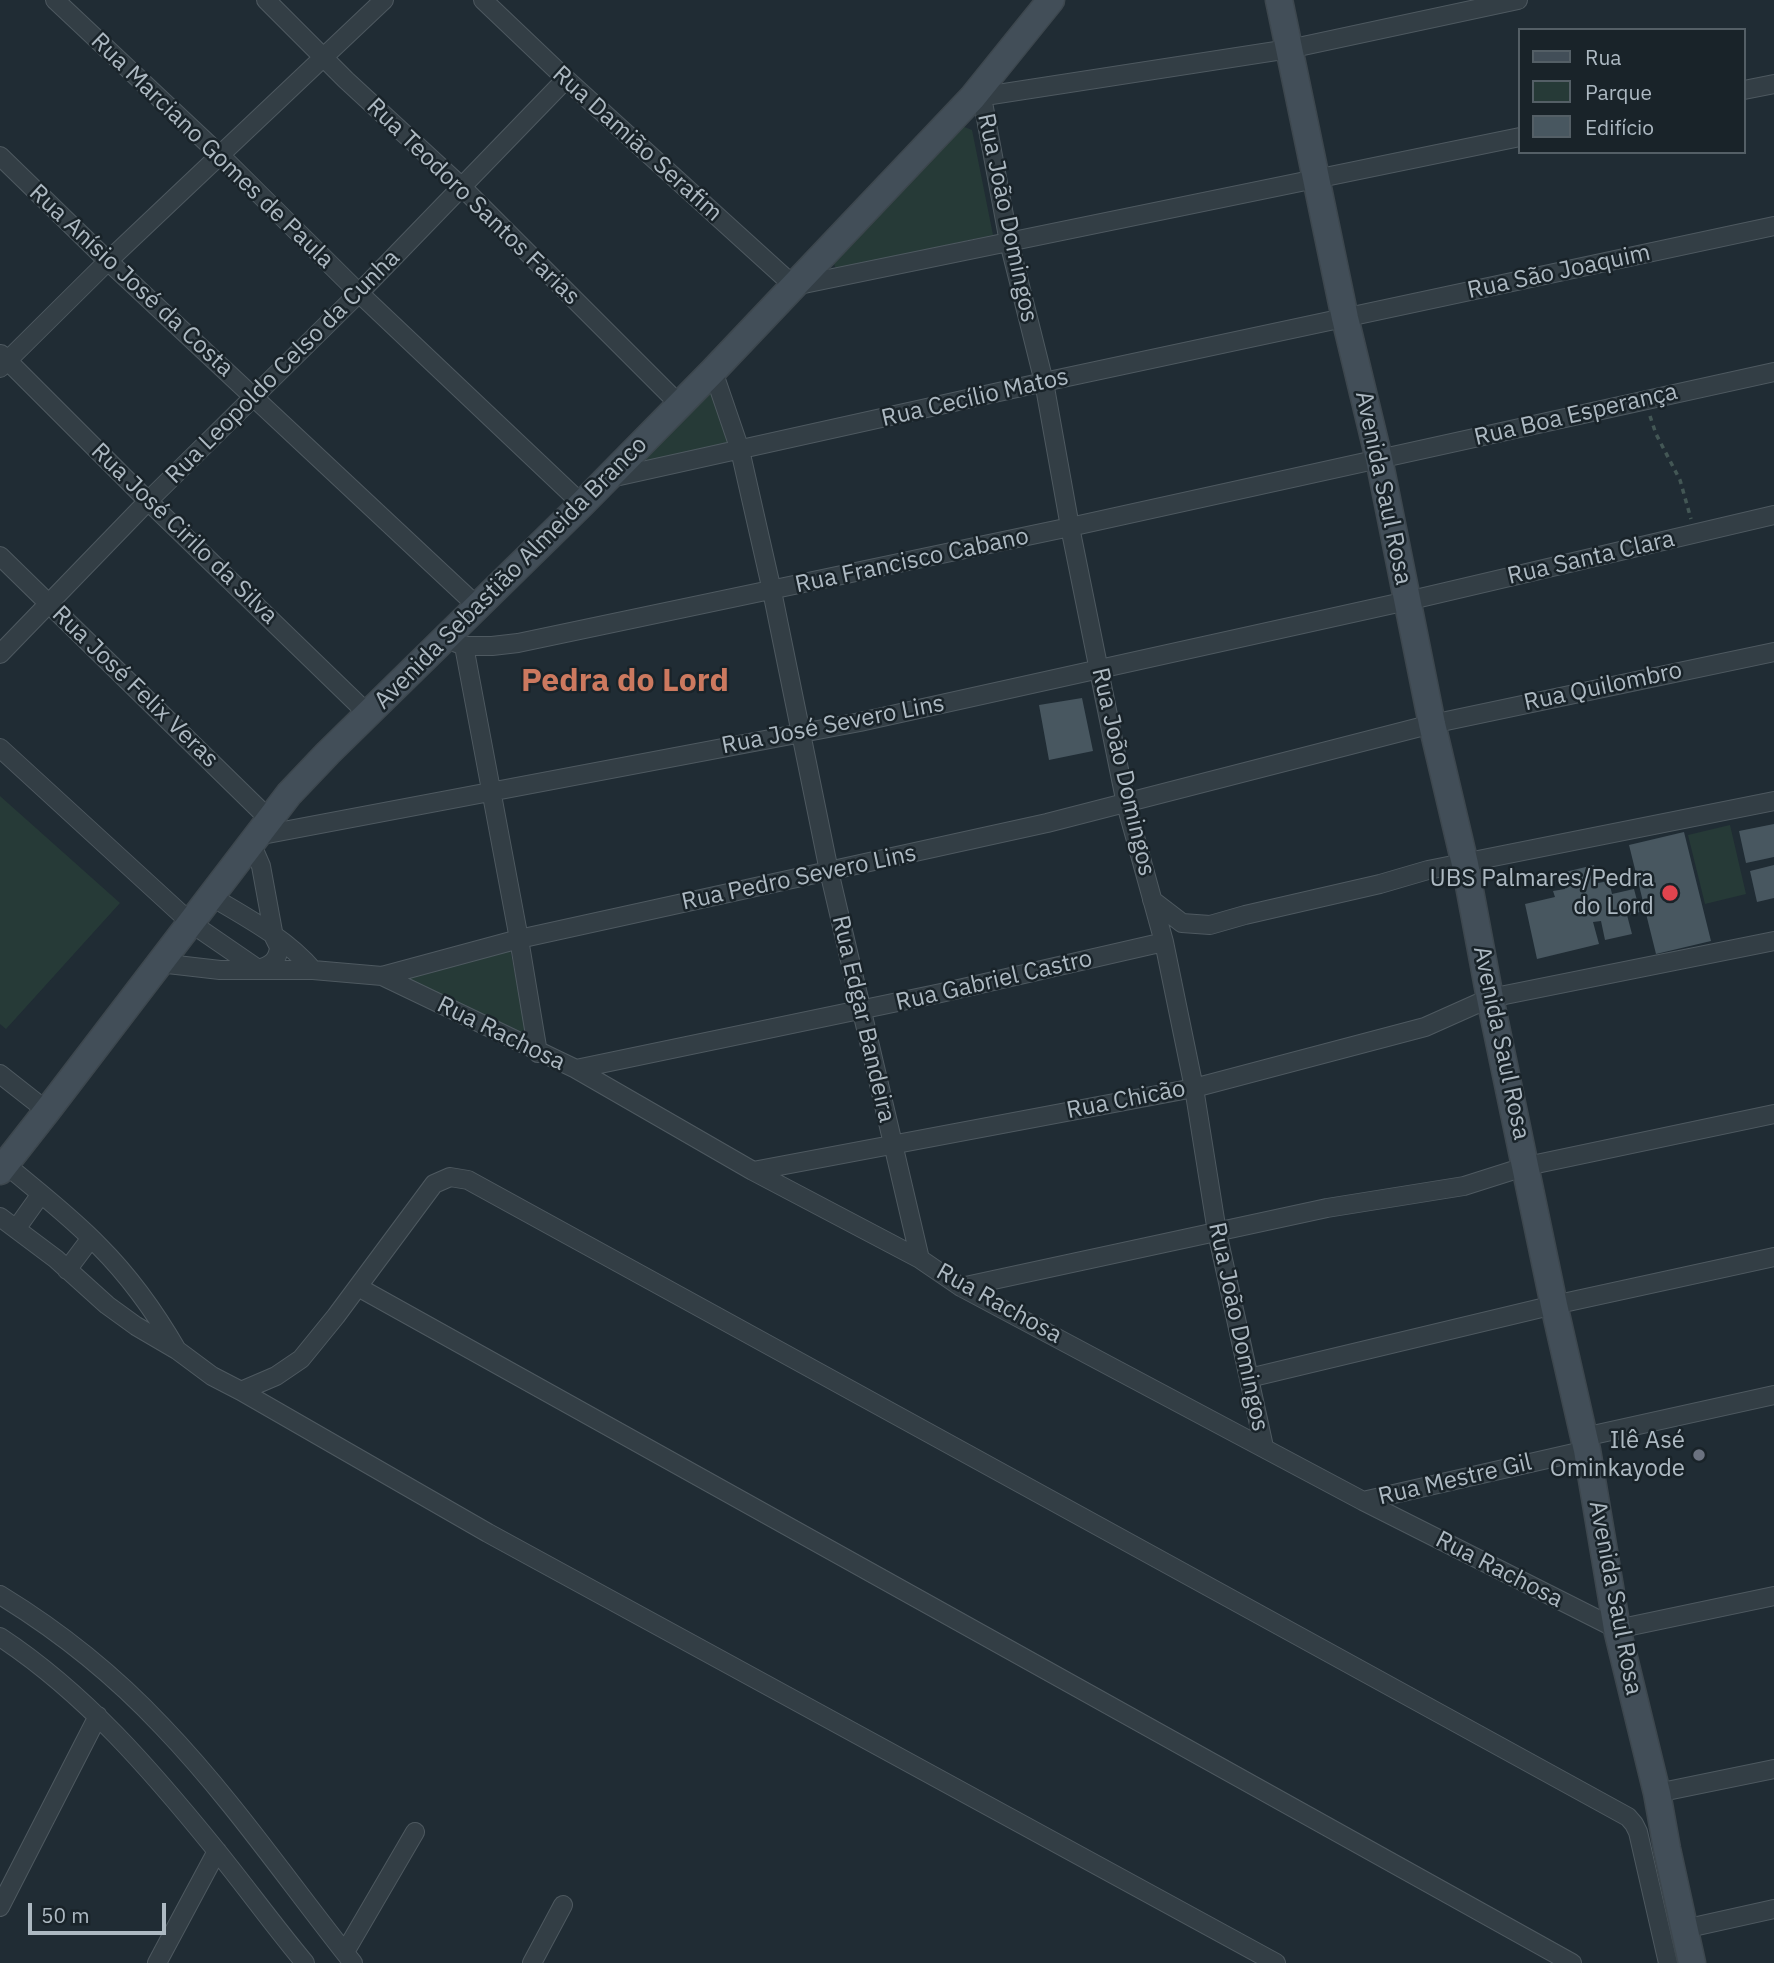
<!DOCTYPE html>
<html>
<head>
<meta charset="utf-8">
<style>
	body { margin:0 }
	#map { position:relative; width:1774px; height:1963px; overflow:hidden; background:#202c34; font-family:"IBM Plex Sans",sans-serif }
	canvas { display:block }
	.legend { position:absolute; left:1518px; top:28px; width:228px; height:126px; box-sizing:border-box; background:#192329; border:2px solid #545f66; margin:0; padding:9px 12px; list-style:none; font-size:21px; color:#adb9c2 }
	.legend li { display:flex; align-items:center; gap:14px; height:35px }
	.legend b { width:35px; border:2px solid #545f66 }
	.scale { position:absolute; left:28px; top:1903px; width:138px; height:32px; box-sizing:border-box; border:4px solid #adb9c2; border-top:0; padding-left:9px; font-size:21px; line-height:24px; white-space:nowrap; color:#adb9c2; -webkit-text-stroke:5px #192329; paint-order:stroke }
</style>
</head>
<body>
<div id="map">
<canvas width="1774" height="1963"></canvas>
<ul class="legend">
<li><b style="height:9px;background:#424e58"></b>Rua</li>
<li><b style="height:19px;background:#263a37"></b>Parque</li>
<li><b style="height:19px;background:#485760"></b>Edifício</li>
</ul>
<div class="scale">50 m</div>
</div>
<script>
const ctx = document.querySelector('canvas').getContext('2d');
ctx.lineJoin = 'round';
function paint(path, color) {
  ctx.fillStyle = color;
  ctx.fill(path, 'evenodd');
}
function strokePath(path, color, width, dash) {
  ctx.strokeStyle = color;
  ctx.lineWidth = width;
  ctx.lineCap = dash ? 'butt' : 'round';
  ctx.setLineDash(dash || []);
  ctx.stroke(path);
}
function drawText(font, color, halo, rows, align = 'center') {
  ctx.font = font + ' "IBM Plex Sans",sans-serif';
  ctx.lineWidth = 5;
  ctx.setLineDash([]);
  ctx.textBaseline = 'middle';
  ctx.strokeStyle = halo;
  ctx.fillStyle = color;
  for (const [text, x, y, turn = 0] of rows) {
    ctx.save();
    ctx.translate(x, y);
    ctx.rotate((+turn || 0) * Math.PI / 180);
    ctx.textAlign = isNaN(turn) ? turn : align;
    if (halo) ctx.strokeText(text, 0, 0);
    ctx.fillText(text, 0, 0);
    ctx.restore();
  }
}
const green = new Path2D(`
	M962,126l10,4 21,105 -157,34 -2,-5z
	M711,393l18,50 -94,23z
	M0,796l120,107 -114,126 -6,-5z
	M1730,825l16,69 -41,10 -17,-69z
	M510,949l18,90 -126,-60z`);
const building = new Path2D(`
	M1082,698l11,53 -44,9 -10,-55z
	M1774,824v33l-28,6 -7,-32z
	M1684,832l27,109 -55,13 -27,-109z
	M1594,865l4,18 11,-2 3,13 22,-5 6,23 -13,3 5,19 -27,6 -4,-19 -8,1 6,22 -62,15 -12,-55 30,-7 -2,-6 12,-2 -4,-16z
	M1774,865v33l-17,4 -7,-31z`);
const path = new Path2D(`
	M1650,416l6,18 24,46 11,39`);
const street = new Path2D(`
	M55,0l164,154 140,139 223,211
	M266,0l80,80 116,107 217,217
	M483,0l83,79 228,207 726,-149
	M1744,90l30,-6
	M982,97l27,145 35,140 26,145 56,277 38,138 30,146 23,144 47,215
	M972,98l317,-49 229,-49
	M0,156l108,105 369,345
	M1,354l147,147 220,213
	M0,368l108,-107 276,-261
	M713,371l27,79 32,141 57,280 91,388
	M606,479l438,-97 730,-156
	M0,556l269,263
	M444,638l20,8h28l26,-3 552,-116 704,-155
	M464,646l55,293 19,114
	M0,654l148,-153 211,-208 207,-214
	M0,748l191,175 67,46c12,-3 20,-8 21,-22l-5,-10 -13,-71 -10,-23
	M257,836l603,-114 547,-121 367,-86
	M212,897c34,20 75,42 101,73
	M1152,900l30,23 28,2 35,-10 135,-31 48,-14 346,-69
	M159,963l61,7h93l69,6 137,-37 528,-116 385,-99 342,-72
	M382,976l194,93 177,102 167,88 41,28 402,214 254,128 157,-33
	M576,1069l365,-76 223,-51
	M0,1074l47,37
	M5,1164c32,27 65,52 94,82 31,31 56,66 78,104
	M753,1171l441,-83 231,-61 65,-29 284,-57
	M0,1217l56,42 51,46 29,21 41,24 35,26 29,15 247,142 788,430
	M16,1229l25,-35
	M67,1270l24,-32
	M358,1287l1214,676
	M961,1287l366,-79 137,-22 63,-20 247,-52
	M1249,1378l305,-73 220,-48
	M241,1391l35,-15 25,-17 35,-43 98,-132 16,-7 18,3 1160,637 6,7 4,8 30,131
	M1584,1437l190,-42
	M1363,1501l224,-51
	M0,1595c59,36 114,80 162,131 70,73 128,158 191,237
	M0,1637c85,56 152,134 216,213 30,37 58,76 89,113
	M1657,1793l117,-24
	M0,1907l98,-191
	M1684,1929l90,-20
	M345,1952l70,-120
	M157,1963l60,-112
	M532,1963l31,-58`);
const secondary = new Path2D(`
	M1279,0l66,318 34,141 53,265 33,140 25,134 64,307 33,145 30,179 40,164 10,56 25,114
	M0,1171l47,-60 242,-317 39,-41 254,-249 131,-133 259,-273 79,-98`);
const markers = [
	[1670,893,9,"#e0444e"],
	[1699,1455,7,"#6b7280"]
];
const streetNames = [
	["Rua Damião Serafim",637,144,42],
	["Rua Marciano Gomes de Paula",212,151,44],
	["Rua Teodoro Santos Farias",473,202,44],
	["Rua João Domingos",1007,218,78],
	["Rua São Joaquim",1559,272,-12],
	["Rua Anísio José da Costa",131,281,43],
	["Rua Leopoldo Celso da Cunha",283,367,-45],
	["Rua Cecílio Matos",975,398,-13],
	["Rua Boa Esperança",1576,415,-13],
	["Avenida Saul Rosa",1383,488,78],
	["Rua José Cirilo da Silva",184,534,44],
	["Rua Santa Clara",1591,558,-13],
	["Rua Francisco Cabano",912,561,-12],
	["Avenida Sebastião Almeida Branco",511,573,-45],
	["Rua José Felix Veras",135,687,44],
	["Rua Quilombro",1603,687,-12],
	["Rua José Severo Lins",833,725,-11],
	["Rua João Domingos",1123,772,77],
	["Rua Pedro Severo Lins",799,878,-12],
	["Rua Gabriel Castro",994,981,-13],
	["Rua Edgar Bandeira",863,1019,77],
	["Rua Rachosa",501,1034,26],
	["Avenida Saul Rosa",1501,1043,78],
	["Rua Chicão",1126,1100,-11],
	["Rua Rachosa",999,1304,29],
	["Rua João Domingos",1238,1327,78],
	["Rua Mestre Gil",1455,1480,-13],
	["Rua Rachosa",1499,1570,27],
	["Avenida Saul Rosa",1615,1598,79]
];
const poiNames = [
	["UBS Palmares/Pedra",1654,879],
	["do Lord",1654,907],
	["Ilê Asé",1685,1441],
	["Ominkayode",1685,1469]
];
const districtNames = [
	["Pedra do Lord",625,682]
];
paint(green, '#263a37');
paint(building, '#485760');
strokePath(street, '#4e5960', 20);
strokePath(secondary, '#3d474e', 29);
strokePath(path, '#435755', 3.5, [5, 5]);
strokePath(street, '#333e45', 18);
strokePath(secondary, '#424e58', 26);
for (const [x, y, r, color] of markers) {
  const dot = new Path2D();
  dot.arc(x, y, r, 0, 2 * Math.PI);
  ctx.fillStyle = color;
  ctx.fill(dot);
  strokePath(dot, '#192329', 2.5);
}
drawText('24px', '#adb9c2', '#192329', streetNames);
drawText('24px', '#adb9c2', '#192329', poiNames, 'right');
drawText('bold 32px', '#cc795f', '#192329', districtNames);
</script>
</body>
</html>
